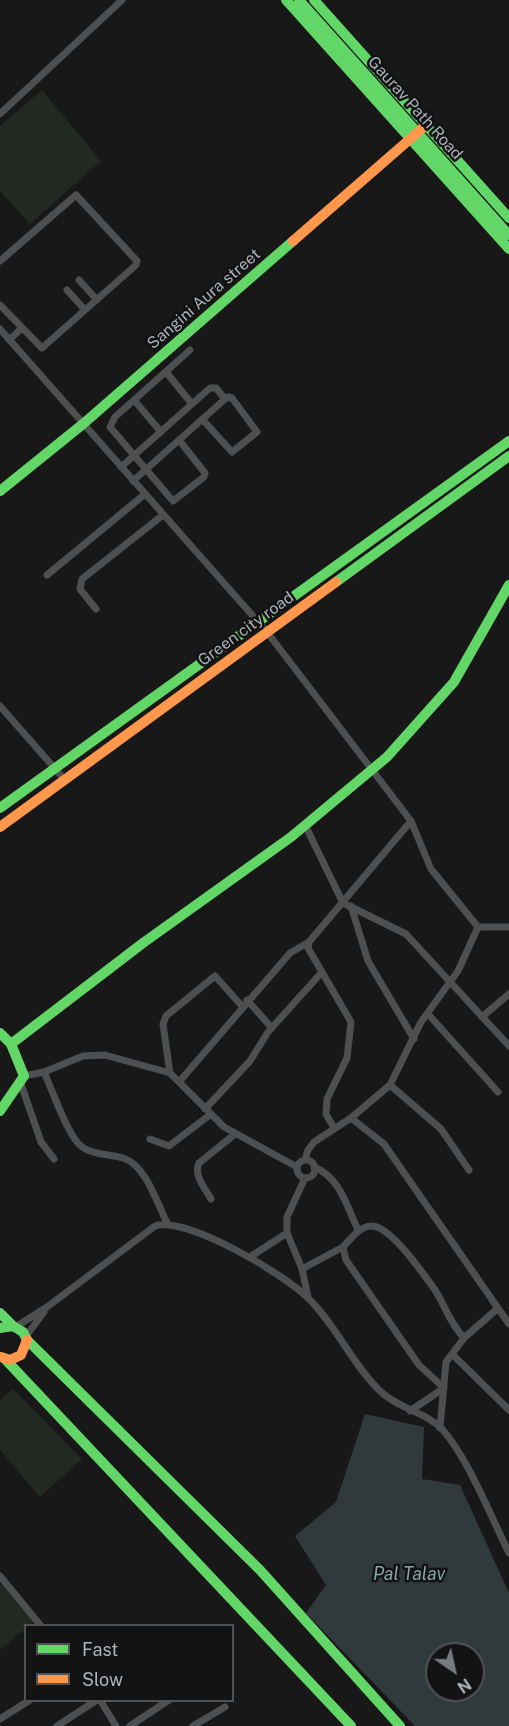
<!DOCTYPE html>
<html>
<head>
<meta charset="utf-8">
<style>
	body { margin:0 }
	#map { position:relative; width:509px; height:1726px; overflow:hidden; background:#181819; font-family:"Public Sans",sans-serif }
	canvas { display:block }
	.legend { position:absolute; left:24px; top:1624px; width:210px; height:78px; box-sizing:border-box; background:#131314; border:2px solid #505356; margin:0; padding:8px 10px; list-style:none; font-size:18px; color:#abb2b8 }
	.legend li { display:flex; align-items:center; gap:12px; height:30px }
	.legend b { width:30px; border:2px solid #505356 }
	.north { position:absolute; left:425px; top:1642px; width:60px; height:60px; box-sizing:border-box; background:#131314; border:2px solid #505356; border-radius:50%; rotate:146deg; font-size:16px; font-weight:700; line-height:24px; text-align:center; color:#abb2b8 }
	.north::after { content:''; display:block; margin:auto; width:21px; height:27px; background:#787c80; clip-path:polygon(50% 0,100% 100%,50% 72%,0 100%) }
</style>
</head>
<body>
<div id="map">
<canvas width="509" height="1726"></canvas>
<ul class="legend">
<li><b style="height:8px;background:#63d668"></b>Fast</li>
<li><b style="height:8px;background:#ff974d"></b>Slow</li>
</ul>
<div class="north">N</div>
</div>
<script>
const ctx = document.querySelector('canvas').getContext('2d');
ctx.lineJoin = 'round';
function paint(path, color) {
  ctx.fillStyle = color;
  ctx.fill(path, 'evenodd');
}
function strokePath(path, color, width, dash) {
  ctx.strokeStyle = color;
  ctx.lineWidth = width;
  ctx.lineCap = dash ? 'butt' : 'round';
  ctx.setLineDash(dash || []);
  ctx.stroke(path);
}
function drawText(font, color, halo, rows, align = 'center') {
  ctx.font = font + ' "Public Sans",sans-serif';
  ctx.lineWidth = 5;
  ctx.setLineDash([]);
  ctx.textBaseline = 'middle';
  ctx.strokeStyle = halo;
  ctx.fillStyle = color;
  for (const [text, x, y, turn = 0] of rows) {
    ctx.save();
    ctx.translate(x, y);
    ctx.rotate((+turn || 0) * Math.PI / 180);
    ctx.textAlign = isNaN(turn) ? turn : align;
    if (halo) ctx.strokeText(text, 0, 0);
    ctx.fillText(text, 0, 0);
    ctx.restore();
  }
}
const green = new Path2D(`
	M42,90l59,71 -71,63 -30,-33v-65z
	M13,1389l69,70 -42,38 -40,-47v-50z
	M3,1584l32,38 -9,4 -1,3 -25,21v-64z`);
const water = new Path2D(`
	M365,1414l59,13 -2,52 38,6 49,108v133h-94l-109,-113 20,-28 -31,-49 41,-34zM437,1654h36v36h-36z`);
const street = new Path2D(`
	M0,114l122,-114
	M0,261l76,-66 61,66 -1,4 -94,83 -42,-43
	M79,280l18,20
	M67,290l18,20
	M0,329l267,303 144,189 20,48 47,58h31
	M9,340l13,-12
	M166,372l26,32
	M134,400l27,32
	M179,440l26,33 -1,4 -31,24 -63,-74 5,-10 75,-67
	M121,467l89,-79h6l9,11
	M133,481l92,-82 3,-2 4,1 25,34 -25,20 -30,-33
	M47,575l98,-81
	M96,609l-16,-20 2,-10 81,-64
	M0,706l64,73
	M306,827l37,76 63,31 103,112
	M351,906l17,55 46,78
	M247,1000l25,28
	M428,1014l70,78
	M482,1017l27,-23
	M44,1072c8,17 24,65 38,75 11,8 28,7 41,11 23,7 34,45 44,65
	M170,1073l-7,-49 3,-8 49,-40 27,30
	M24,1076l20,-4 39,-16 22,-1 65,18 54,54 73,40
	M179,1082l111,-129 19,-11
	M21,1084l20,58 13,17
	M390,1085l51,44 28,41
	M205,1109l45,-48 18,-29 54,-60
	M351,1118l33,26 125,180
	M334,1128l-8,-14 1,-15 20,-41 4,-36 -43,-74 1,-6 102,-121
	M150,1139l19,7 42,-32
	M305,1160l3,-10 6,-8 37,-24 39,-33 31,-63 37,-51 20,-44
	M297 1169a9 9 0 1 1 18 0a9 9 0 1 1-18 0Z
	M314,1167c26,10 33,40 44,63
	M211,1199c-6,-11 -18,-24 -12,-36l36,-29
	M287,1233l15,36 6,28
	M250,1257l37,-24v-16l18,-39
	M302,1269l41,-22
	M17,1326l30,-19 108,-81c32,-10 129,48 153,72 28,27 44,66 72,93 17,17 46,21 62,38 26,29 49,88 67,124
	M26,1336l18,-24
	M452,1354l57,56
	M410,1411l34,-23 -25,-23 -73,-105 -3,-13c8,-8 16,-21 29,-21 19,1 49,45 61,61 12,17 15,34 31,51
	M440,1428l6,-66 18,-24 33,-29
	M0,1576l41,50
	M100,1700l16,26
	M0,1719l30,-19
	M57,1726l40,-26
	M130,1726l39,-26
	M193,1726l32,-19`);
const fast = new Path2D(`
	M286,0l223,249
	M299,0l210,235
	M314,0l195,218
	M0,491l83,-67 210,-183
	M336,582l173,-126
	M0,808l509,-367
	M0,1033l11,11 13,32 -24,35
	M11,1044l132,-101 148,-106 96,-80 67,-75 55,-97
	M0,1313l12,12
	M0,1328l13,-2 10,6 4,8 233,230 140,156
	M5,1359l346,367`);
const slow = new Path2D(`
	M293,241l132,-115
	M0,827l336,-245
	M1,1357l9,3 11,-5 6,-15`);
const streetNames = [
	["Gaurav Path Road",415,108,48],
	["Sangini Aura street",204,299,-41],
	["Green city road",246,629,-36]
];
const waterNames = [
	["Pal Talav",409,1574]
];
paint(green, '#222923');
paint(water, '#303a3d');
strokePath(street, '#4d4f51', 7);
strokePath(fast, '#63d668', 10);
strokePath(slow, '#ff974d', 10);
drawText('16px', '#abb2b8', '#131314', streetNames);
drawText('italic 18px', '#86a4af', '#131314', waterNames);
</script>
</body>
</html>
